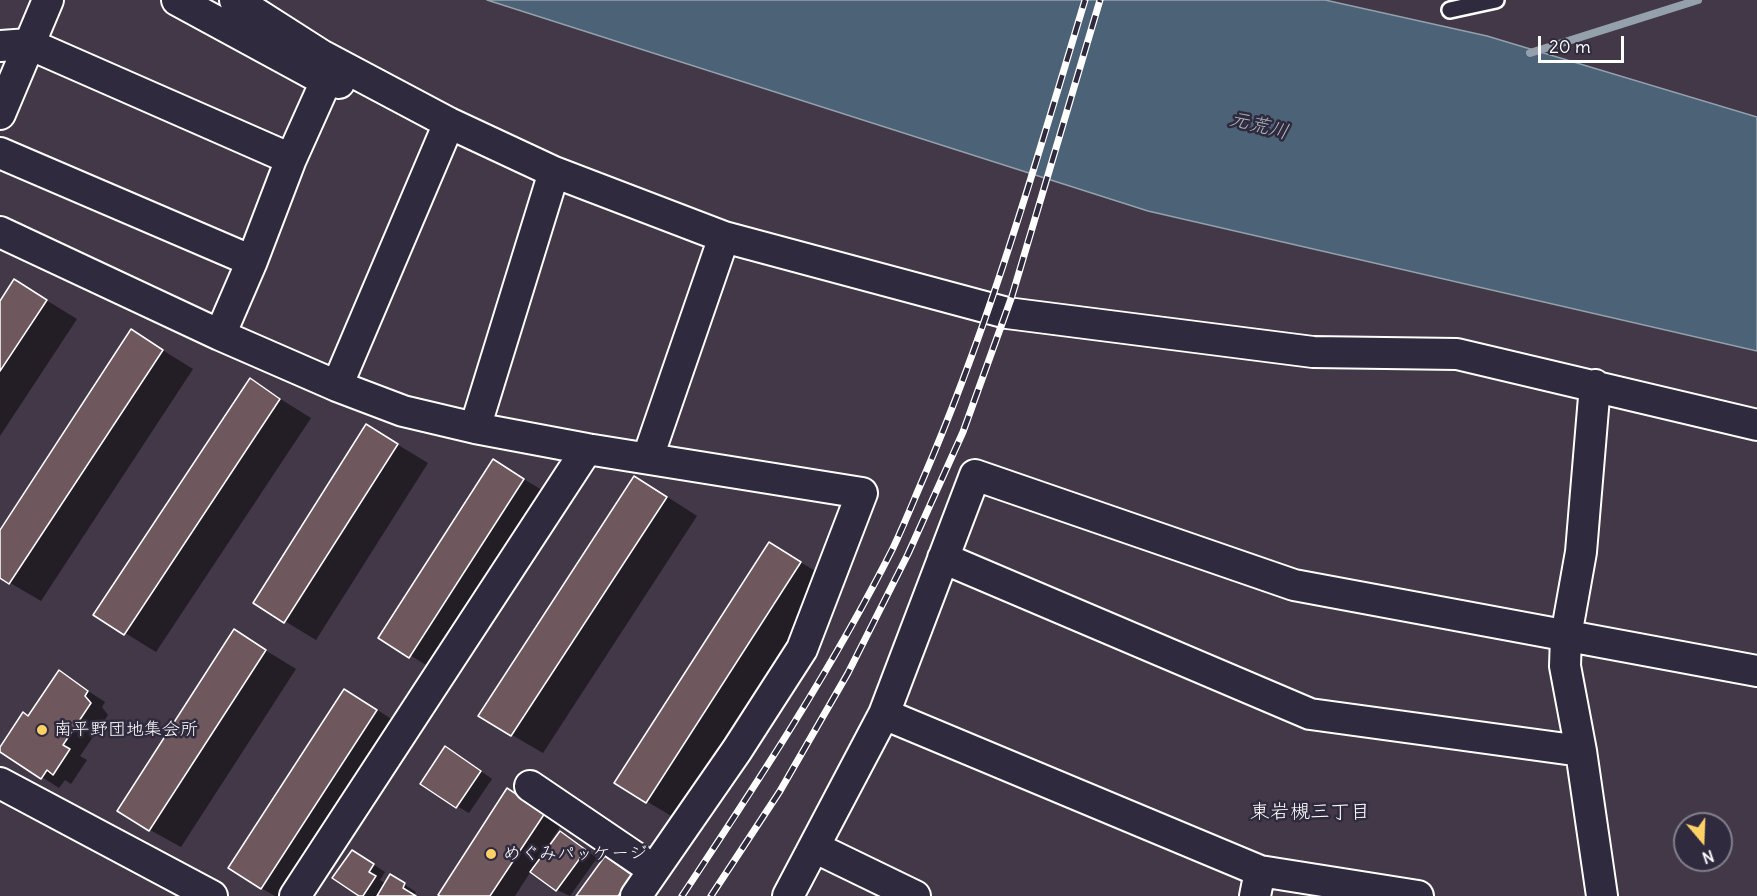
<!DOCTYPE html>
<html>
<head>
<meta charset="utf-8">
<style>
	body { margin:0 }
	#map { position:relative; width:1757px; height:896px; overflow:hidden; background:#423847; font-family:Delius,sans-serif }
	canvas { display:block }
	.north { position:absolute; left:1673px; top:812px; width:60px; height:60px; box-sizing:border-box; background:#2f2a3d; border:2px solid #827f8b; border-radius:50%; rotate:161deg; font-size:16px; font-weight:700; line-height:24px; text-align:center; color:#fff }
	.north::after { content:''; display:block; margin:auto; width:21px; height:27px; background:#ffd166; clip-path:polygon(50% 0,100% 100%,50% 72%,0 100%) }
	.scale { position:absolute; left:1538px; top:36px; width:86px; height:27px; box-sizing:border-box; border:3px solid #fff; border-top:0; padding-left:8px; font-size:18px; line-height:21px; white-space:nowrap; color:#fff; -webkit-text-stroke:4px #2f2a3d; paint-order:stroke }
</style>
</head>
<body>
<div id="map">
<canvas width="1757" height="896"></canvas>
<div class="north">N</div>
<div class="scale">20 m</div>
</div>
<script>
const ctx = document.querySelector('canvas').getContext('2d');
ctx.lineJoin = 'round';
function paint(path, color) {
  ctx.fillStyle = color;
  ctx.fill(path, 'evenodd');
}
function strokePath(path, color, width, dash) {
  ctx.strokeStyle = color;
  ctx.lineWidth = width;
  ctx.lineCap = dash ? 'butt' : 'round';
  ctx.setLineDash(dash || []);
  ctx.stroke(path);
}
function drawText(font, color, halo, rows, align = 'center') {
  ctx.font = font + ' Delius,"Klee One",sans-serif';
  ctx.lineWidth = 5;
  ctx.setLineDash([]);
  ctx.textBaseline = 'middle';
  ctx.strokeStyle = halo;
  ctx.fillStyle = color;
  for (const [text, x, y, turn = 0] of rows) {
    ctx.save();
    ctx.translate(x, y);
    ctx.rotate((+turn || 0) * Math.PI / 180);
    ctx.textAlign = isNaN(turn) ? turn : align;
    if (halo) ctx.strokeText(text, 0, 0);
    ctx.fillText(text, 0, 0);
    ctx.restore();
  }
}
const water = new Path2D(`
	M487,0h838l162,36 270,81v234l-609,-140z`);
const shadow = new Path2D(`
	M15,281l62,38 -77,117v-132z
	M132,331l61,38 -152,232 -41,-24v-44z
	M250,380l61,38 -155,234 -60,-37z
	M367,426l61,37 -112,177 -61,-37z
	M494,461l61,37 -114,176 -61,-37z
	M666,496l31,20 -154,237 -31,-18z
	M770,544l62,37 -154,239 -62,-37z
	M234,631l62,38 -115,178 -31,-17z
	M59,672l46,30 -3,5 6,8 -28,41 7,4 -16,24 -6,-4 -6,8 -59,-38 28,-33z
	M376,709l31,20 -108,167h-24l-14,-8z
	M458,755l34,24 -23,34 -12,-7z
	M526,801l36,23 -21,32 2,2 30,-18 24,18 -27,38 -13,-6 -26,-19 -16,25h-72z
	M364,858l21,14 -5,8 6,4 5,-8 25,16 -2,4h-52z`);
const stream = new Path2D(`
	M1530,53l168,-53`);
const building = new Path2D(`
	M14,279l33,21 -47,71v-70z
	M131,329l32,21 -154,234 -9,-6v-48z
	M250,378l30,21 -156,236 -31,-20z
	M366,424l32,20 -114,179 -31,-20z
	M493,459l31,20 -115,179 -31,-20z
	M634,476l33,21 -156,239 -33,-20z
	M769,542l32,20 -155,241 -32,-20z
	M234,629l32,21 -117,181 -32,-20z
	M59,670l29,21 -3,5 6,7 -28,42 7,4 -17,26 -6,-5 -6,9 -41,-27v-5l23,-35 5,4z
	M344,689l33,21 -116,179 -33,-21z
	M445,746l36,25 -25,37 -36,-24z
	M507,788l38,25 -55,83h-50l-2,-1z
	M560,831l26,19 -30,41 -26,-19z
	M352,850l22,14 -5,8 7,4 -13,20h-4l-27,-18z
	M605,856l28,20 -15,20h-42z
	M390,874l15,9 -2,5 13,8h-39z`);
const lane = new Path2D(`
	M1450,10l46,-10`);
const street = new Path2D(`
	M177,0l149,81 13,2
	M235,0l86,55 128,68 105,49 170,65 283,76 306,39 144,2 300,71
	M0,46l29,-2 262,115
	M0,114l48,-114
	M0,153l252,108
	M0,232l220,103 117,51 66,25 72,17 112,21 275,44 -60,156 -65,101 -101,146
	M220,335l32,-74 39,-102 35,-78
	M1595,385l-14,167 -15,84 -1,30 16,85 21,145
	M337,386l112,-263
	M475,428l79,-256
	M648,457l76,-220
	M943,558l367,156 271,37
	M884,714l376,157 158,25
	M0,783l212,113
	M530,786l124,84
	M816,848l99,48
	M295,896l292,-447
	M788,896l96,-182 91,-239 319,110 463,86
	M1255,896l5,-25`);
const rail = new Path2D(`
	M682,896c75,-113 150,-227 211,-348 11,-23 20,-46 30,-69 67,-155 113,-317 162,-479
	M711,896l69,-105 68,-118 60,-119 55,-122 49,-136 88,-296`);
const markers = [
	[42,730,6,"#ffd166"],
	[491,854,6,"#ffd166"]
];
const poiNames = [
	["南平野団地集会所",54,730],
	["めぐみパッケージ",503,854]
];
const waterNames = [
	["元荒川",1259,126,14]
];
const neighbourhoodNames = [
	["東岩槻三丁目",1310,812]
];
paint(water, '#4c6277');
strokePath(water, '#94a1ad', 1.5);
paint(shadow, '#0007');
strokePath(stream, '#94a1ad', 8);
paint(building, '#6e585e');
strokePath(building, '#fff', 1.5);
strokePath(lane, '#fff', 20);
strokePath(street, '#fff', 34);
strokePath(lane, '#2f2a3d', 15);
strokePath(street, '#2f2a3d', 30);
strokePath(rail, '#fff', 7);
strokePath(rail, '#2f2a3d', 4.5, [14]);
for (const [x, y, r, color] of markers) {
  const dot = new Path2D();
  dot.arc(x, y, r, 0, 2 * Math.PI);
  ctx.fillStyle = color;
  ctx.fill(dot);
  strokePath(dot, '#2f2a3d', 2);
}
drawText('18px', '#fff', '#2f2a3d', poiNames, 'left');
drawText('italic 20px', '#aeb8c2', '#2f2a3d', waterNames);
drawText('20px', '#fff', '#2f2a3d', neighbourhoodNames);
</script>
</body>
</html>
